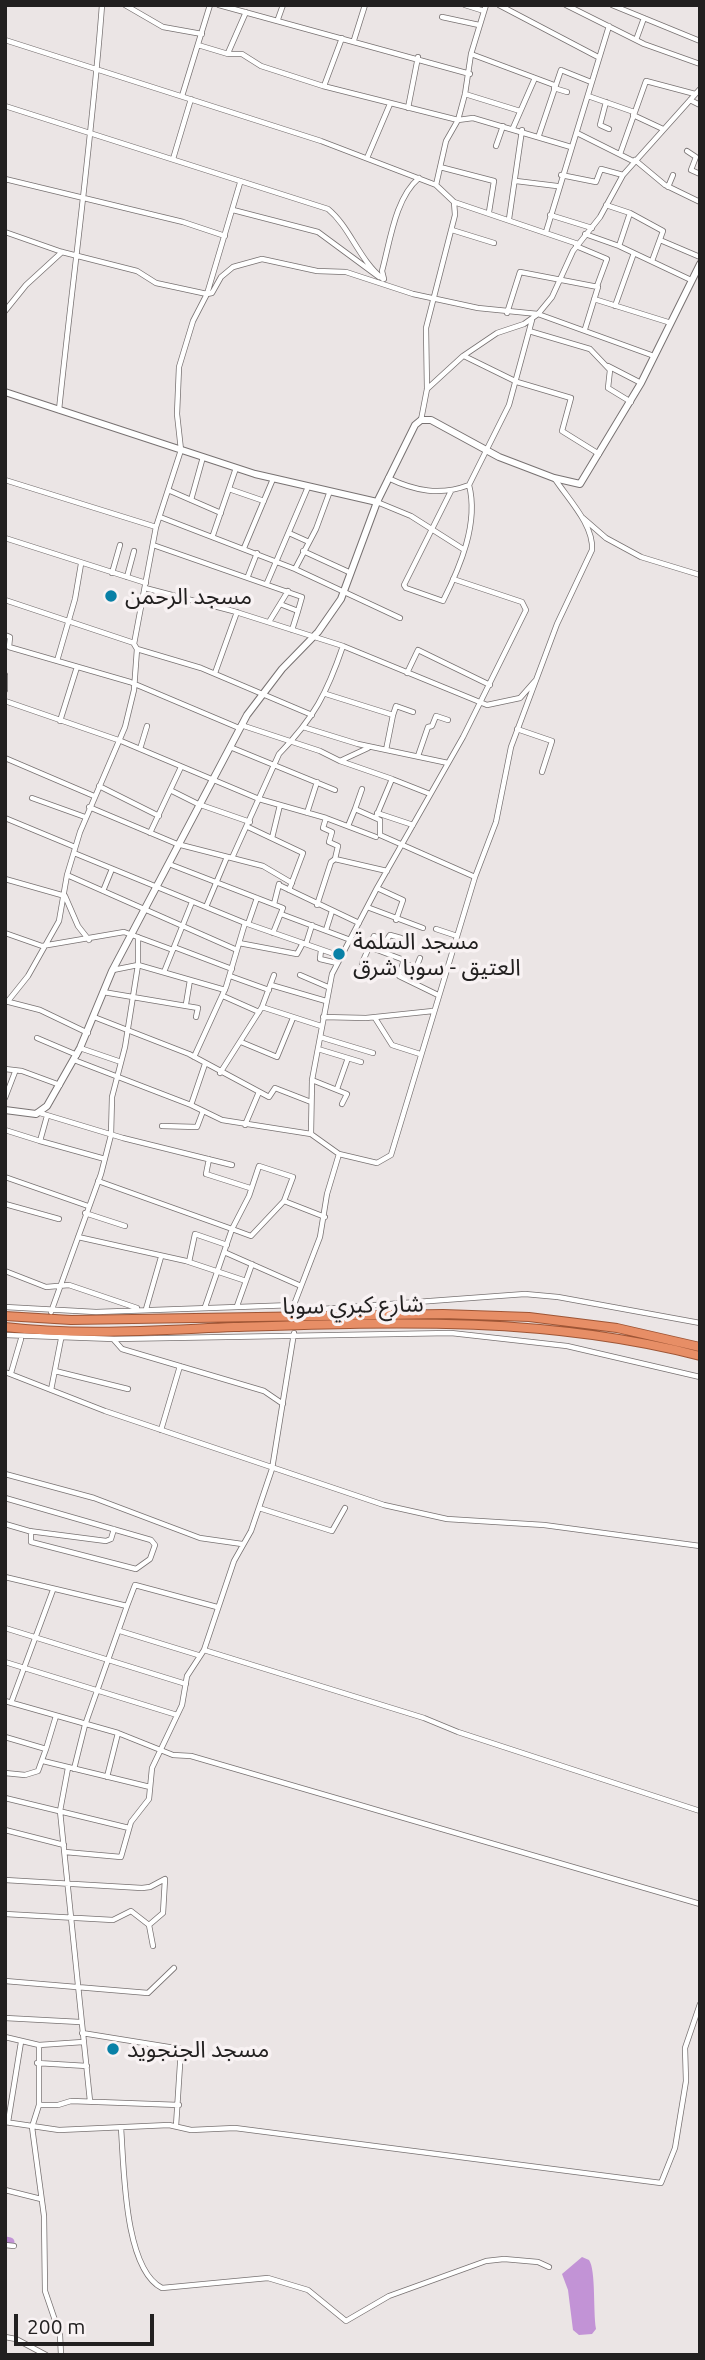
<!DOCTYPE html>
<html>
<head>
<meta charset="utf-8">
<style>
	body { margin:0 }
	#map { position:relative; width:705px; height:2360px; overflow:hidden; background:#ebe5e5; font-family:Ubuntu,sans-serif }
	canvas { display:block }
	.frame { position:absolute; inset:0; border:7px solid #222020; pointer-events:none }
	.scale { position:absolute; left:14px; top:2314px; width:140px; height:32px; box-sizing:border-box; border:4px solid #222020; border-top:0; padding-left:9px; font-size:21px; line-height:24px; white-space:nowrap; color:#222020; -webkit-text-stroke:5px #f8f2f3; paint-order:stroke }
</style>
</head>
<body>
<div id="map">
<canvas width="705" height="2360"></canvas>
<div class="frame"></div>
<div class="scale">200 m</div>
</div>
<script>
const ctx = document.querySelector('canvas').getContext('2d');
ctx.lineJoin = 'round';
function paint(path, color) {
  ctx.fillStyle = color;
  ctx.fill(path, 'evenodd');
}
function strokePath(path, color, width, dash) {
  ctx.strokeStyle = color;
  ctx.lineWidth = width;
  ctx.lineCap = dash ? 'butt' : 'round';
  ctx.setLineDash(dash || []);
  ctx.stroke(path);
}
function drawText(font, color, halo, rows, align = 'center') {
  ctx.font = font + ' Ubuntu,"Noto Sans Arabic",sans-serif';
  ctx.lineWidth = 7;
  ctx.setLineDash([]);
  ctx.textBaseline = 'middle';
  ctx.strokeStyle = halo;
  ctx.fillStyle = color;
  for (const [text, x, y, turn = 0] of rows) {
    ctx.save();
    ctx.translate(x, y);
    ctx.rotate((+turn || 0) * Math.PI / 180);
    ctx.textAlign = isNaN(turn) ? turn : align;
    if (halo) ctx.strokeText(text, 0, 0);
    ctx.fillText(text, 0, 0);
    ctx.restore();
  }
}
const water = new Path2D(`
	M582,2257l7,3c7,10 4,51 7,69l-4,5 -13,1 -6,-5 -5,-40 -6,-16z`);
const river = new Path2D(`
	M5,2241l5,1`);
const minor = new Path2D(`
	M125,5l38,22 39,7
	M219,5l251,69
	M465,5l19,6
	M499,5l99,52
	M566,5l78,39 56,20
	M612,5l88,36
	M442,17l37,8
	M278,19l5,-14
	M5,40l316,101 115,44 18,17 1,13 -29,113 1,61 -6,31
	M354,40l11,-35
	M636,40l8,-22
	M198,45l30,9h14l19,12 62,20 135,34 15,-2 98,29
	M228,53l18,-41
	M471,54l83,31
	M324,86l18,-48
	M554,88l13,4
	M465,94l55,17
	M182,96l28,-91
	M588,96l46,16
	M690,100l10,5
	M606,102l-6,23 9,4
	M5,106l323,103c22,18 31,51 55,70
	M408,108l10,-51
	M633,115l30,14
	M513,128l22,-50
	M577,133l56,28
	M539,135l22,-65 30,12
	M496,146l7,-20
	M687,151l9,6 -5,13 9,4
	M620,154l26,-73 49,13
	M367,158l23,-54
	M173,159l18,-60
	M635,160l30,25 35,17
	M440,167l54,14 -5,31
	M561,175l35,7 5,-13 22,6
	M5,179l178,43 42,14
	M516,181l41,5
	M436,185l10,-44 12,-21 7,-26 6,-40 15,-49
	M668,187l5,-12
	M454,202l124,42
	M606,205l24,8 33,18 -11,30
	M233,210l85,22 61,45
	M550,215l42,13
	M509,219l13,-89
	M452,230l42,13
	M5,232l57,20 75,19 19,12 51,11 5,-1 9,-16 12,-10 29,-8 55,12 29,1 67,22 65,14 60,6 116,42
	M546,232l63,-206
	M585,234l34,12 72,34
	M660,240l40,17
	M576,246l31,13 -10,27
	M619,246l11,-33
	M384,279l-2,-8c8,-29 13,-73 37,-93
	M594,299l77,24
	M615,306l19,-53
	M5,311l21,-26 36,-33
	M507,313l13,-41 78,15 -13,42
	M529,331l61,18 20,21 -2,18 23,14
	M464,356l53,26 54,16 -9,33 37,23
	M608,366l33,17
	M427,389l36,-33 34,-23 27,-9 14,-10 14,-17 21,-46 27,-34 23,-42 77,-86
	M59,410c14,-135 33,-270 43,-405
	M388,478c27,13 52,18 81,7l40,-80 23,-85
	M5,480l151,47
	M229,489l35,12
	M168,490l53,23
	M451,491l-47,94 2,3 37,13c17,-34 36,-78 26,-116
	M191,500l12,-43
	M377,502l34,14 52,33
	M160,517l135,52 105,49
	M583,518l23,20 35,19 59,18
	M289,533l20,9
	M213,535l23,-67
	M5,538l141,45
	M153,545l149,52 -4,14
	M244,548l29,-69
	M303,551l48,22
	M295,569l21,-40 14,-38
	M112,573l8,-28
	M248,576l9,-23
	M127,577l7,-26
	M267,583l41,-96
	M145,588l88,23 110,35 144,59 33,-7 15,-17
	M5,600l129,43
	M280,604l18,7 -6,19
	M269,622l19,-31
	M5,635l5,2 -1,10 121,35 109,46
	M137,649l64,19 111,47
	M57,661l18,-62 6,-35
	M215,673l22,-61
	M407,673l11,-23 72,35
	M5,675v15
	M326,694l67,21 3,-9 17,6
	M5,701l116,40 138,58 67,19 50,19
	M60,721l17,-54
	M241,725l79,26 20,10
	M303,727l55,17 90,19
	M517,729l35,12 -10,31
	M230,747l105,43
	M368,748l-28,13 52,18
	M140,749l7,-23
	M386,750l7,-35
	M418,756l10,-29 4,-1 4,-10 12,4
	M5,758l89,38
	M99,786l60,30
	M170,790l28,14 52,18
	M32,798l53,19
	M89,807l88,37 86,22 29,17
	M355,809l7,-20
	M307,813l10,-31
	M377,813l36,12
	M376,817l16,-38 38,15
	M5,818l70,29
	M326,818l-3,10 9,4 -3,10 9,4 -3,13
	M348,826l7,-17 25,11v15l95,42
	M248,827l55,26 -14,37
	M150,833l31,-66
	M272,838l8,-33
	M74,853l171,70 95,33
	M232,858l47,-104c35,-36 48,-61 64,-108
	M169,864l114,44 -10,25
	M67,875l170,75
	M5,879l60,17 13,30 11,14
	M279,885l80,38
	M377,888l26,12 -7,20
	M103,891l9,-22
	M274,904l5,-20
	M317,905l14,-43 4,-3 52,12
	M206,907l21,-50
	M367,907l56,21
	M281,914l123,46 -5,16 39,19
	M248,924l9,-26
	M436,929l21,7
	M326,930l6,-19
	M5,933l37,13 82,-14 49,18
	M239,943l58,11 6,-11
	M306,944l6,-19
	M174,947l58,22
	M321,950l-1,9 17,4
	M404,963l12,5 4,-10
	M113,970l25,-5 87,25
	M164,972l28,-70
	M364,972l3,-6 -5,-3 12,-27 12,5 4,-6 11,3
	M300,975l28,12
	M230,976l39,14
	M271,985l55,16
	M103,992l95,16 -2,9
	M223,996l36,16
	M5,1001l35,9 48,23
	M8,1001l20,-25 31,-55 8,-46 13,-43 45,-105 9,-37 3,-41 -3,-5 22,-117 25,-77 -4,-36 2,-47 14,-46 14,-27 33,-111
	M186,1004l4,-24
	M262,1007l59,19
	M94,1017l95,37 80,43 6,-9 36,14
	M323,1017l43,1 67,-7
	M375,1018l17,27 28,9
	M320,1037l53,16
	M37,1038l40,17
	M241,1042l36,15 16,-39
	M80,1048l41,14
	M318,1049l43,13
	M194,1057l32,-70 19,-64
	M74,1060l117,45 31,15 89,14 28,20
	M5,1069l17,2 38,14
	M220,1073l42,-66 12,-32
	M312,1080l35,14 -5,10
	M337,1089l11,-31
	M5,1098l10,-26
	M191,1105l14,-41
	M40,1113l83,25 109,27
	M47,1116l-7,25 65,18
	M245,1125l14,-33
	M162,1126l35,1 6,-16
	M5,1130l35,11
	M311,1134l1,-54 20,-106 45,-86 86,-151 63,-127 -4,-8 -69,-23
	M209,1159l-3,15 44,14
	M5,1177l83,29
	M98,1181l134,48 17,-33 10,-30 34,11 -9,24 -33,35 -19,-7 -27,78
	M284,1201l41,16
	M5,1204l54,15
	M85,1213l40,13
	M78,1237l108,24 60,20
	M224,1252l77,34
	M189,1262l6,-28 32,11
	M5,1271l41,16 23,-2 68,23
	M237,1306l15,-42
	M5,1307l91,5 198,-7
	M146,1309l15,-52
	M295,1311l230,-17 33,3 142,26
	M51,1312l50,-138 10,-39 1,-38 13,-50 13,-82v-28
	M295,1316v-14l25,-65 7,-43 12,-40 38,9 14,-8 84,-278 21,-55 15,-75 46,-123 35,-74c2,-25 -24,-51 -37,-71
	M5,1335l109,4 337,-6 116,13 133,31
	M114,1340l8,9 142,42 19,13
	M55,1371l73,18
	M5,1372l100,39 279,94 63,14 97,6 156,21
	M11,1373l10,-34
	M51,1390l10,-51
	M161,1430l19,-64
	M5,1474l89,24 106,40 42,6
	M5,1498l146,42 4,5 -5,14 -14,10 -105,-27v-11
	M259,1508l73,23 13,-23
	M5,1524l24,7 77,10 5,-2 3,-10
	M5,1577l122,29 8,-21 82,22
	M5,1628l181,56
	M120,1631l78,24
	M204,1650l220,68 34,14 242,79
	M5,1662l172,53
	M5,1701l113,32 55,22 18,1 509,148
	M11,1703l42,-113
	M5,1737l41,12 -8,22 -13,4 -20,-2
	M46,1749l10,-33
	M43,1761l107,26
	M68,1768l-8,43 30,290
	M74,1769l11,-44 42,-119
	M107,1777l11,-44
	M5,1798l124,30
	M5,1830l59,15
	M65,1852l56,5 10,-35 18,-23 3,-31 30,-63 5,-29 17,-26 30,-89 17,-30 21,-62 22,-136
	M5,1880l137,8 8,-1 15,-8 -2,34 -14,12
	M5,1914l108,6 18,-9 18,14 4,21
	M5,1981l143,12 26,-25
	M5,2018l75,4
	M82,2033l99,16 -5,77
	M5,2037l34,8
	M37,2063l50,3
	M39,2105h19l13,-4 108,4
	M5,2122l54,8 110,-5 22,5 44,-2 426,55 14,-35 11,-67 -1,-33 15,-44
	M8,2122l13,-80
	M121,2128c3,39 3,141 41,160l106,-10 40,12 38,31 43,-25 97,-35 18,-2 34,3 11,5
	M5,2190l36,9
	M5,2245l9,1
	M5,2337l11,2 30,16
	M61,2355l-1,-20 -15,-44 -1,-75 -12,-89 7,-22v-60l44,-3`);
const tertiary = new Path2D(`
	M5,392l250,82 122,28
	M5,1110l31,4 11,-8 33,-58 32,-77 135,-256 35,-46 36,-37 23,-33 36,-97 38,-77 6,-5h10l68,37 55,21 26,6 61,-101 59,-119`);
const trunk = new Path2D(`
	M5,1316l66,4 372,-6 86,3 88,11 83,19
	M5,1327c76,9 153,3 229,0 157,-5 312,-11 466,29`);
const markers = [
	[111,596,7,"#0880a6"],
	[339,954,7,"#0880a6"],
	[113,2049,7,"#0880a6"]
];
const poiNames = [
	["مسجد الرحمن",125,596],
	["مسجد السلمة",353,941],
	["العتيق - سوبا شرق",353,967],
	["مسجد الجنجويد",127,2049]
];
const streetNames = [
	["شارع كبري سوبا",353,1305,-1]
];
paint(water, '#c293d6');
strokePath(river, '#c293d6', 9);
strokePath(minor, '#787272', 6);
strokePath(tertiary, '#787272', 8);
strokePath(trunk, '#9e5535', 10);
strokePath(minor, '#fff', 4.5);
strokePath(tertiary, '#fff', 6);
strokePath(trunk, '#e78e66', 8);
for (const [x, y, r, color] of markers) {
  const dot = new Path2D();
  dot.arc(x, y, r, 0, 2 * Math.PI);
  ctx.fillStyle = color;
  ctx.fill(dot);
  strokePath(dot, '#f8f2f3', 2.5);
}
drawText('23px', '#222020', '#f8f2f3', poiNames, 'left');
drawText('23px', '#222020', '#f8f2f3', streetNames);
</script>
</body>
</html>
